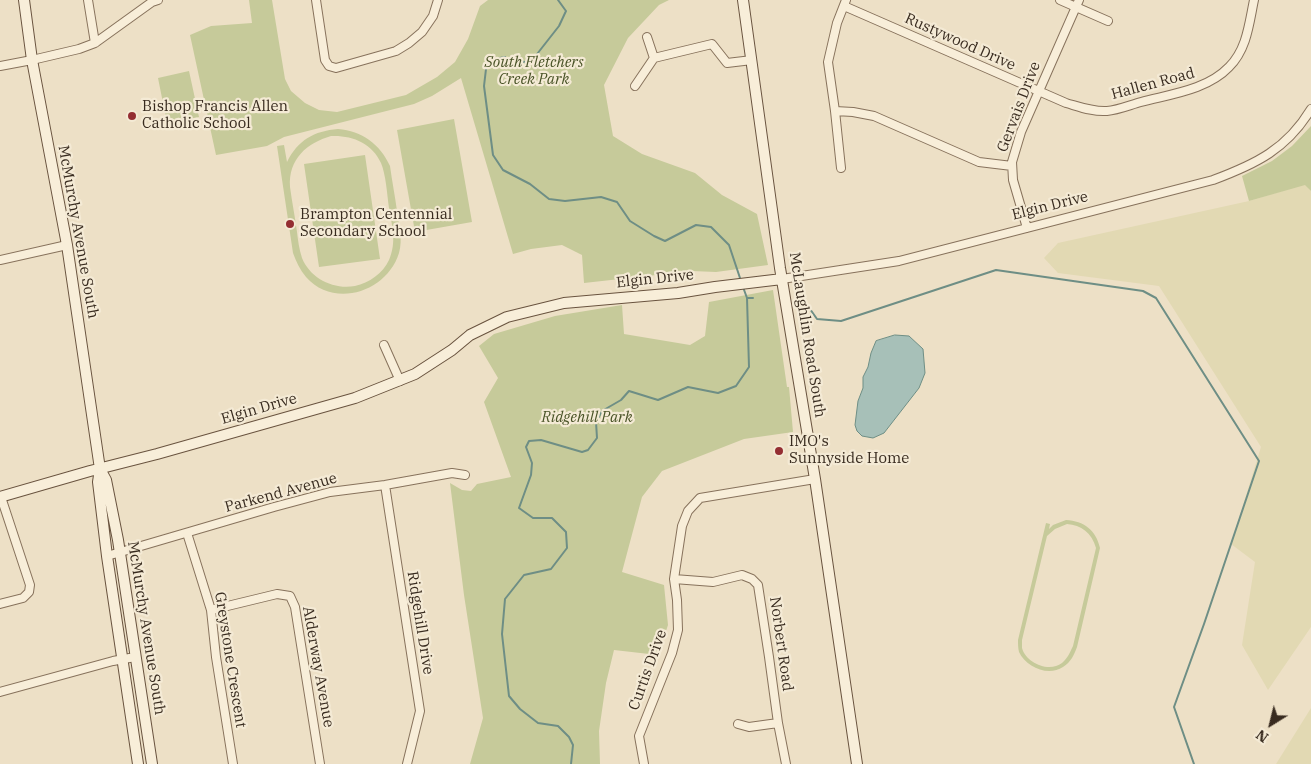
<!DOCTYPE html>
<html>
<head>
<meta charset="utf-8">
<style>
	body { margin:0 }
	#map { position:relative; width:1311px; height:764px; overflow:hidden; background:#ede0c6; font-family:"IBM Plex Serif",serif }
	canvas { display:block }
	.north { position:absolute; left:1246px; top:699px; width:50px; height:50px; -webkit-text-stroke:4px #f4ead5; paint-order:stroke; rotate:216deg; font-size:14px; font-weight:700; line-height:20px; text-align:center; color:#382b1f }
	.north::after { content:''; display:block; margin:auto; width:18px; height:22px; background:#382b1f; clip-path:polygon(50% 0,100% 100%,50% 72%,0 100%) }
</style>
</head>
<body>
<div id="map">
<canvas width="1311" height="764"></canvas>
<div class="north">N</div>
</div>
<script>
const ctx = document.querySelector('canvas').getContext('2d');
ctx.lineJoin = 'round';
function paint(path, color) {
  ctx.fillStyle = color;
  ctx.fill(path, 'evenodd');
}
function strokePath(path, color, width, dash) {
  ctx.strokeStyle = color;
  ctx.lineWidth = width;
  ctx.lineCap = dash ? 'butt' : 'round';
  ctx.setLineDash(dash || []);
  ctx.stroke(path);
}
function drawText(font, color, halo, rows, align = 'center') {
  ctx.font = font + ' "IBM Plex Serif",serif';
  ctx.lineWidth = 4.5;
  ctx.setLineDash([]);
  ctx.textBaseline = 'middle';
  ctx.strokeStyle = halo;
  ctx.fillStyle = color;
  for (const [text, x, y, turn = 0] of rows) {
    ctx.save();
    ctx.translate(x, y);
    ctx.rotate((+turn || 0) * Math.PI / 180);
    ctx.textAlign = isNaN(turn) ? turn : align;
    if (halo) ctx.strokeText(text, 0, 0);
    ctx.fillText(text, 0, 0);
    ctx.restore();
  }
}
const farmland = new Path2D(`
	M1305,184l6,7v436l-43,63 -26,-45 13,-83 -24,-18 30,-97 -102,-161 -101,-13 -14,-15 14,-15 191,-42z
	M1311,708v56h-35z`);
const green = new Path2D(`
	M249,0h23l13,79 6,12 14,12 14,7 18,2 69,-17 31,-18 18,-15 13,-23 12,-33 8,-6h181l-10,5 -31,33 -24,47 9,51 29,18 53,19 27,22 35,19 11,51 -52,7 -24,-1 -108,12 -2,-28 -20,-10 -31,4 -18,5 -52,-176 -29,18 -18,8 -130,33 -17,9 -51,9 -26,-120 21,-9 41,-3z
	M189,71l10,46 -32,6 -9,-45z
	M454,119l18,103 -57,10 -18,-102z
	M1311,126v65l-6,-6 -56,16 -7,-25 30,-15 20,-15z
	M338,129c24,2 42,15 52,37 2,15 5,30 7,45 2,14 6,28 2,42 -12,39 -65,56 -93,24 -6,-7 -10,-16 -13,-24l-16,-107 7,-1 3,17c11,-22 27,-31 51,-33zM331,136c21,-1 41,7 50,27 5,12 6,31 8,45 3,18 8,34 0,52 -6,13 -20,23 -34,26 -22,4 -45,-8 -53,-28 -3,-9 -4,-18 -5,-26 -2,-15 -5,-30 -7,-45 -2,-28 17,-44 41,-51z
	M365,155l15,104 -61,8 -15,-103z
	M773,290l14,97h2l4,45 -49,7 -82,32 -20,26 -20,75 42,13 4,40 -10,30 -44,-5 -8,33 -7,48 1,33h-130l13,-46 -19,-123 -14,-112 12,7 9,1 6,-7 34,-7 -27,-75 14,-24 -19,-32 15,-12 61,-18 67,-11 2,29 66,11 15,-9 4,-34z
	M1066,520c18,1 30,10 34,28l-23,99c-3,8 -6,15 -14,20 -15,10 -37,0 -44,-15 -1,-4 -1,-8 -1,-12l28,-117 4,1 -1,5 4,-4zM1067,524c14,1 25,9 29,24l-23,98c-3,6 -5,12 -11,17 -13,10 -36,0 -40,-15 0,-2 0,-5 0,-8l25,-104 8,-7z`);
const water = new Path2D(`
	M895,335l14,1 14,13 2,24 -6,15 -35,45 -11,5 -11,-2 -5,-5 -2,-6 3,-24 5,-13v-11l5,-10 3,-14 5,-12z`);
const stream = new Path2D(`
	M505,57l-10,2 -9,10 -2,17 9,69 10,15 27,14 19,15 16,2 36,-4 16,5 13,19 24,15 11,5 31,-16 15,2 18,18 12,36
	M504,58l26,5 29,-37 7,-15 -8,-11
	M747,298h6
	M803,299l14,20 24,2 155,-51 147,21 13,7 103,163 -55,163 -30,83 20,57
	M571,764l2,-19 -4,-8 -11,-11 -20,-3 -18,-14 -11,-13 -7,-62 3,-35 19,-24 27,-6 16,-21 -1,-16 -14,-14h-19l-14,-10 12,-33 1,-12 -6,-16 3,-6 12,-1 41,12 6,-2 9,-12 -1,-16 6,-11 19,-11 8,-9 29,9 30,-13 30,6 18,-7 13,-19 -2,-69 -4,-11`);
const street = new Path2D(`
	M88,0l7,43
	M316,0l9,60 4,6 7,2 60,-17 13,-8 13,-11 11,-16 5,-16
	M1060,0l48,21
	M844,6l222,97c14,4 27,9 41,8 11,-1 23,-6 34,-9 30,-8 66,-12 88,-35 18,-18 20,-43 25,-67
	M647,37l7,21
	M0,66l32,-6 47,-11 16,-6 57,-41 6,-2
	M635,86l19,-28 58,-14 15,19 25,-3
	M835,111l18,1 21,4 105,46 33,4
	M841,168l-6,-57 -7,-49 9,-39 9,-23
	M1027,228l-14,-48 -1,-18 9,-30 58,-132
	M0,260l67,-15
	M782,279l117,-18 314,-81c43,-16 74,-31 98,-71
	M384,345l16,36
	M385,485l35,226 -13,53
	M187,533l24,77 5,47 17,107
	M107,556l167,-49 56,-15 55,-7 67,-12 13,2
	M674,579l39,3 29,-7 10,4 6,6 11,72 9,66 8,41
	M0,604l23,-6 6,-6 1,-7 -29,-88
	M211,610l66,-16 13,2 5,11 25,157
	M0,692l113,-31 22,-4
	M738,724l11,3 29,-4
	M644,764l-5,-28 33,-83 6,-23 -1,-30 -3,-21 8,-53 6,-15 12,-13 115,-19`);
const secondary = new Path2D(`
	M24,0l8,60 35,185 33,224 6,11 12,60 34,224
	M743,0l37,268 35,211 42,285
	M100,469l-2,13 9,74 31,208
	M0,497l90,-26 67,-17 198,-56 60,-24 37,-24 18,-15 37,-18 57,-14 114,-10 37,-6 67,-8`);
const markers = [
	[132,116,5,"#942e32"],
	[290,224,5,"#942e32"],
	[779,451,5,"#942e32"]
];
const streetNames = [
	["Rustywood Drive",960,42,24],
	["Hallen Road",1153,84,-15],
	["Gervais Drive",1019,107,-69],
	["Elgin Drive",1050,206,-14],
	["McMurchy Avenue South",78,232,80],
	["Elgin Drive",655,279,-6],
	["McLaughlin Road South",807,335,81],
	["Elgin Drive",259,409,-16],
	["Parkend Avenue",281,493,-15],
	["Ridgehill Drive",420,623,81],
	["McMurchy Avenue South",146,628,81],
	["Norbert Road",781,644,82],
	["Greystone Crescent",230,660,81],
	["Alderway Avenue",318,667,80],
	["Curtis Drive",648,670,-70]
];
const parkNames = [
	["South Fletchers",534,63],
	["Creek Park",534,80],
	["Ridgehill Park",587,418]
];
const poiNames = [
	["Bishop Francis Allen",142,107],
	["Catholic School",142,124],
	["Brampton Centennial",300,215],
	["Secondary School",300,232],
	["IMO's",789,442],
	["Sunnyside Home",789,459]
];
paint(farmland, '#e2d9b3');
paint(green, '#c6ca9a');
paint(water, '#a7c0b8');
strokePath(water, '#6e8e85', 1);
strokePath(stream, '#6e8e85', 2);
strokePath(street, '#87725c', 10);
strokePath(secondary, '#69533f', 12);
strokePath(street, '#f8eed9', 8);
strokePath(secondary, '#f8eed9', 10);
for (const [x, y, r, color] of markers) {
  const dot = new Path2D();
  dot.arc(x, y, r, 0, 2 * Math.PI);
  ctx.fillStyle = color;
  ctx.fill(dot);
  strokePath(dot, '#f4ead5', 2);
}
drawText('15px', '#382b1f', '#f4ead5', streetNames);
drawText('italic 15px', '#495327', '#f4ead5', parkNames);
drawText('15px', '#382b1f', '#f4ead5', poiNames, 'left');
</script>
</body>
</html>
